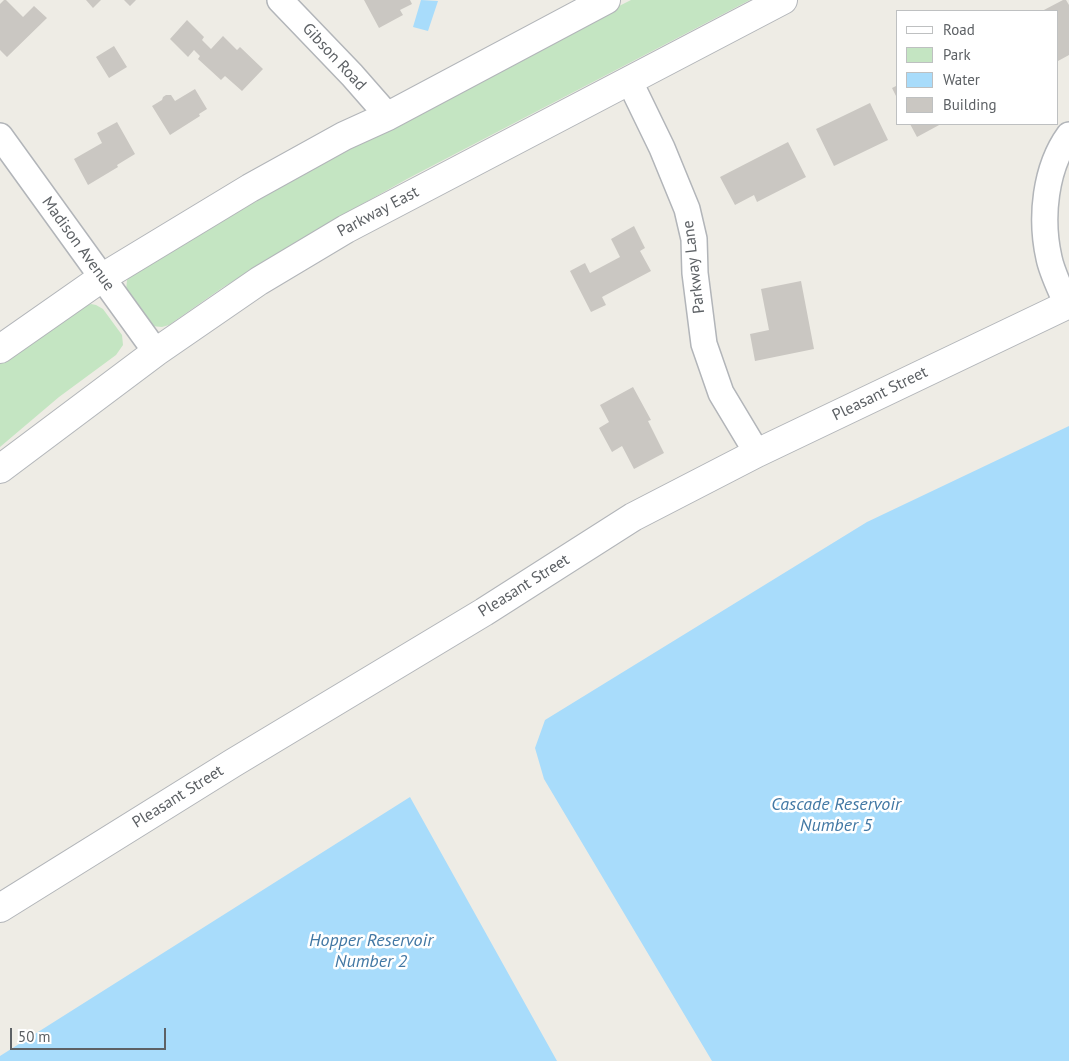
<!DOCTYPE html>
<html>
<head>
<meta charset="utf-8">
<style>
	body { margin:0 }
	#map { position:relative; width:1069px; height:1061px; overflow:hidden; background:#eeece5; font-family:"PT Sans",sans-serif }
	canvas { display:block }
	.legend { position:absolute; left:896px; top:10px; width:162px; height:115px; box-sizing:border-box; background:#fff; border:1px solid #bec0c1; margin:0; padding:6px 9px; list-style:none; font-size:15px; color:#5d6165 }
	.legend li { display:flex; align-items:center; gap:10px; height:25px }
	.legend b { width:25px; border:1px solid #bec0c1 }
	.scale { position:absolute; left:10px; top:1028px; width:156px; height:22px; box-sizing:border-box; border:2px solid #5d6165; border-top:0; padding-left:6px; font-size:15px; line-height:18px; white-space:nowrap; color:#5d6165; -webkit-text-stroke:4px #fff; paint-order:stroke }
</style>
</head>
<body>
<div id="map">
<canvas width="1069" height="1061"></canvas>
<ul class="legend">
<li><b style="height:6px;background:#fff"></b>Road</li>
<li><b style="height:14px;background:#c4e5c2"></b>Park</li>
<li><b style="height:14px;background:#a8dcfb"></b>Water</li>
<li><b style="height:14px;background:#cac7c2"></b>Building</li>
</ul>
<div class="scale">50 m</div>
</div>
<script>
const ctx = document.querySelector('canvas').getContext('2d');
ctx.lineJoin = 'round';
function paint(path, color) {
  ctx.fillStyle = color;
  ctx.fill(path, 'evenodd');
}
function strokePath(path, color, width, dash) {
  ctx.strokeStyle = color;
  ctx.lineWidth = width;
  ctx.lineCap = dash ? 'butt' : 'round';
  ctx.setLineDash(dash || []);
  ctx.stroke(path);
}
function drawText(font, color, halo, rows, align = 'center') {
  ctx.font = font + ' "PT Sans",sans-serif';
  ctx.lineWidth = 5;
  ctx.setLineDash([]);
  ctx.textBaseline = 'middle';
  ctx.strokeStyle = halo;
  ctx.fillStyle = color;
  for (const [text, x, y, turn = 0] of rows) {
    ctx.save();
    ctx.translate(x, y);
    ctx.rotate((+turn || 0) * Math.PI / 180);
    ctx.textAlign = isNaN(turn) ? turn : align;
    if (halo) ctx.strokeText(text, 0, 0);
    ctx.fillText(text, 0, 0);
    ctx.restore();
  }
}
const green = new Path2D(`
	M631,0h119l-343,179 -84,47 -101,62 -53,37 -7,2 -11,-1 -25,-35 1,-11 5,-6 163,-97 239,-128z
	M91,304l5,1 7,4 19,26 1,10 -7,10 -57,42 -59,50v-83l80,-56z`);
const water = new Path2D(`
	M421,0l17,1 -10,30 -15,-4z
	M1069,426v635h-357l-168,-282 -9,-31 10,-28 322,-198z
	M410,797l147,264h-557v-5z`);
const building = new Path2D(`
	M4,0h2l17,17 11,-11 13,12 -40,39 -7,-7v-46z
	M86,0h15l-8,8z
	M124,0h12l-6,6z
	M364,0h46l2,4 -12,6 3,5 -24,13z
	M1063,0h3l3,5v50l-11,6v-50h-16z
	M187,20l17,17 -2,3 9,9 12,-13 14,14 3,-3 23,22 -21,22 -17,-15 -4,4 -23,-21 2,-3 -6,-6 -6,7 -18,-18z
	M114,46l13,21 -18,11 -13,-21z
	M898,85v15l-6,-12z
	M195,89l12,20 -8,5 1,2 -30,19 -18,-29 10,-6 1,-3 3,-2h5l4,6z
	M870,103l18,37 -54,26 -18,-37z
	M117,122l18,32 -18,11 1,2 -30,18 -14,-26 28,-16 -5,-10z
	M910,124h31l-24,13z
	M788,142l18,35 -49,25 -3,-7 -19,10 -15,-28z
	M634,226l11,22 -5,3 11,20 -49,26 4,8 -15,7 -21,-41 15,-8 5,10 30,-16 -9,-18z
	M801,281l13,68 -59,12 -5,-27 19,-4 -8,-41z
	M633,387l18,33 -3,1 16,32 -30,16 -12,-23 -10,6 -13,-24 10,-6 -9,-17z`);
const minor = new Path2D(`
	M280,0l72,75 36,41
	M629,80l33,68 25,61 7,30 1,34 9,71 17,49 36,60
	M0,136l156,216
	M1067,305c-6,-15 -15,-32 -18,-47 -9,-40 -4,-90 20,-123`);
const tertiary = new Path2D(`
	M0,349l103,-72 147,-89 94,-52 44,-20 218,-116
	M0,469l156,-117 103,-71 87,-52 437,-229
	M0,908l233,-145 251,-151 149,-95 124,-64 312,-149`);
const streetNames = [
	["Gibson Road",334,57,47],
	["Parkway East",378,212,-28],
	["Madison Avenue",78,244,54],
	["Parkway Lane",694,267,-97],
	["Pleasant Street",880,394,-26],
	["Pleasant Street",524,586,-32],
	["Pleasant Street",178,797,-32]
];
const waterNames = [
	["Cascade Reservoir",836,805],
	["Number 5",836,826],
	["Hopper Reservoir",371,941],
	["Number 2",371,962]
];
paint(green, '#c4e5c2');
paint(water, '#a8dcfb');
paint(building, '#cac7c2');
strokePath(minor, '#b2b5b9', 28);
strokePath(tertiary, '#b2b5b9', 30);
strokePath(minor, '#fff', 25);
strokePath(tertiary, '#fff', 28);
drawText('16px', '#5d6165', '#fff', streetNames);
drawText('italic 18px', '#4278a4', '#fff', waterNames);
</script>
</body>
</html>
